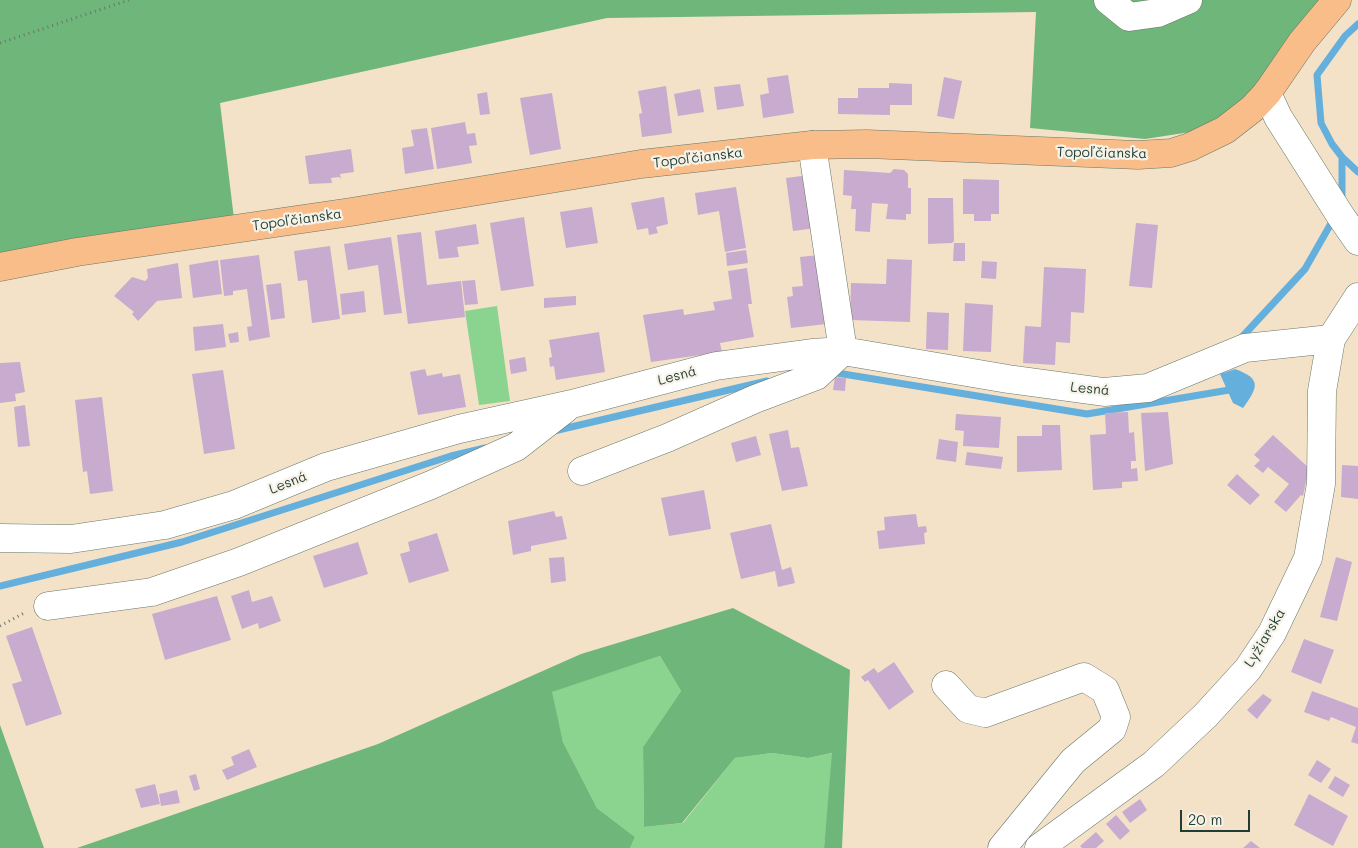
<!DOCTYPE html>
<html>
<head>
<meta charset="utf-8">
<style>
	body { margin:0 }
	#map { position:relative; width:1358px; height:848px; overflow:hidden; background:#f3e2c8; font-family:Mali,sans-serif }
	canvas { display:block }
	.scale { position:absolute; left:1180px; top:810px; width:70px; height:22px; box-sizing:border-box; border:2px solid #1f3d34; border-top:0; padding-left:6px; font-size:15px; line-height:18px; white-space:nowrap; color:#1f3d34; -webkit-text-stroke:4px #f7f3e8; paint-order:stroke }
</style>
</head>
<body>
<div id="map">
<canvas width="1358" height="848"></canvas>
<div class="scale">20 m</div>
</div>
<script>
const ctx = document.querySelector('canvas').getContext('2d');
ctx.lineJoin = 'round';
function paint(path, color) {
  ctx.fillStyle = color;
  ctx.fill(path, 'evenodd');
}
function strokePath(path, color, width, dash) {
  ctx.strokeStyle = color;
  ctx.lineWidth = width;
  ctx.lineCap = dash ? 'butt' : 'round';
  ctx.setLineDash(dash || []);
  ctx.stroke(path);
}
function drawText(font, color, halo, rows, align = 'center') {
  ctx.font = font + ' Mali,sans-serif';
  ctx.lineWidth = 4.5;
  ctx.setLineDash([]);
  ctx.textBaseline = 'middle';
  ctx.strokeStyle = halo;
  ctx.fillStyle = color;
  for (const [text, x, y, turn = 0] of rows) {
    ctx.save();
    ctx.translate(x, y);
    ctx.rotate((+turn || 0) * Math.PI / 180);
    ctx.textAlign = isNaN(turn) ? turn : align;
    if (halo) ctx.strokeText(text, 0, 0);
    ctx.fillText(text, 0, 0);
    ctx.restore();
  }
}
const green = new Path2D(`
	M497,306l13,95 -31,4 -14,-94z
	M660,656l21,35 -38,56 1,80 39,-4 52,-65 37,-5 36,5 25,-5 -9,95h-194l5,-11 -38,-29 -34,-66 -12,-50z`);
const forest = new Path2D(`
	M0,0h1322l-63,95 -49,34 -65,10 -115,-11 6,-116 -429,6 -387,85 15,124 -235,37z
	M733,608l117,62 -8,178h-18l8,-95 -24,5 -36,-5 -37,5 -53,65 -38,4 -1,-80 38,-56 -21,-35 -108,36 11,50 34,66 38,29 -5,11h-553l301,-104 203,-90z
	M0,725l44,123h-44z`);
const water = new Path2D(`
	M1235,369c27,10 23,18 8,39l-10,-5 -13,-29z`);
const stream = new Path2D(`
	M1358,24l-13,12 -28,39 4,48 11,21 10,13 16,15
	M1342,157v39
	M1242,337l63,-68 28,-49
	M831,372l256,42 148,-25
	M554,431l213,-50
	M0,586l182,-44 269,-86 34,-8`);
const building = new Path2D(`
	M788,75l6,38 -31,5 -3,-23 9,-2 -2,-15z
	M944,77l18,4 -8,38 -17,-3z
	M889,83l23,1v21h-22v10l-52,-1v-16h20v-10h31z
	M740,84l4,22 -27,4 -3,-23z
	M666,86l6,47 -30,4 -3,-23 3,-1 -4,-22z
	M700,89l4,23 -26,4 -4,-22z
	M487,92l3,22 -10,1 -3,-21z
	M552,93l9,56 -31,6 -10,-57z
	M465,122l2,12 8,-1 2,12 -8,1 3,17 -35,6 -6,-41z
	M427,128l7,41 -29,5 -3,-26 12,-2 -3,-16z
	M351,149l3,23 -14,2 1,5 -2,-2 -8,1 1,5 -23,1 -4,-28z
	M894,169l10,1 4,4v14h3v26h-5v6l-20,-1 2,-15 -16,-1 -2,29 -15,-1 1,-22h-5l1,-13 -9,-1 1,-25 46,3z
	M809,175l7,53 -23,3 -7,-53z
	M963,179l36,1v34h-8v7h-17v-7h-11z
	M736,187l10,61 -21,4 -6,-41 -21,4 -3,-22z
	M664,197l4,27 -12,3 2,6 -9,2 -1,-7 -11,2 -6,-27z
	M928,198h25l1,43 -2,2 -24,1z
	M592,207l6,36 -32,5 -6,-36z
	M524,217l10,69 -33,5 -11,-68z
	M1136,223l22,2 -6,63 -23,-2z
	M476,224l3,20 -22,3 2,10 -20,2 -4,-28z
	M421,232l6,53 34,-4 4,36 -57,7 -11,-89z
	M391,237l11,76 -18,2 -6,-50 -30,5 -4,-26z
	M954,243h11v18h-12z
	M330,246l10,73 -28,4 -5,-43 -9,1 -4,-30z
	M746,250l2,13 -21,3 -1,-13z
	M259,255l11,82 -21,4 -2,-14 5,-1 -5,-37 -14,2v4l-9,1 -4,-36z
	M818,255l8,69 -35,4 -4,-31 6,-1 -1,-9 11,-1 -3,-29z
	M887,259l25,1 -2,62 -60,-2 1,-37 35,1z
	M218,260l4,34 -29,4 -4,-33z
	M982,261l15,1 -1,17 -15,-1z
	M178,263l4,35 -25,3 -19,20 -6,-7 2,-2 -20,-16 18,-19 13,4 3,-3 -1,-9z
	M1044,267l42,2 -2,44 -13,-1 -1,31 -14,-1 -1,23 -32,-2 2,-37 16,1z
	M747,268l5,36h-4l6,33 -34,6 2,9 -71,10 -8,-47 40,-6 1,6 31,-5 -2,-8 19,-3 -4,-28z
	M475,280l3,24 -13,1 -3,-24z
	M281,283l4,35 -14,2 -5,-35z
	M364,291l2,21 -24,3 -2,-21z
	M576,296v9l-32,3v-10z
	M965,303l28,2 -2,47 -28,-1z
	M927,312l22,1 -1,37 -22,-1z
	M223,324l3,23 -31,4 -2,-24z
	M238,332l1,10 -9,1 -2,-9z
	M599,332l6,40 -49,8 -2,-14 -4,1 -1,-9 3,-1 -3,-17z
	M525,357l2,14 -16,3 -2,-14z
	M20,362l5,30 -10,2 1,7 -16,2v-40z
	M425,369l2,7 15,-3 1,4 17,-3 6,33 -48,8 -8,-43z
	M223,370l12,79 -31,5 -12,-80z
	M835,377l11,1 -1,13 -12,-1z
	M102,397l11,94 -23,3 -3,-23 -4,1 -8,-72z
	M25,405l5,41 -12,1 -4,-40z
	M1128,412l1,21 5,-1 2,29h-5v8l6,-1 1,13 -16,1v6l-29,2 -3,-55 16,-1 -1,-21z
	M1168,412l5,52 -28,7 -4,-58z
	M956,414l45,3 -2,31 -36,-2 1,-15 -9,-1z
	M1042,425h18l2,45 -45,2v-36h25z
	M788,430l3,18 8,-1 9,39 -26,5 -13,-57z
	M1273,435l36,33 -6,28 -2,-1 -15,17 -12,-10 15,-18 -21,-17 -5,6 -9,-7 6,-6 -6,-5z
	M756,436l5,19 -25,7 -5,-19z
	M939,439l19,3 -2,20 -20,-3z
	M967,452l36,5 -2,12 -36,-4z
	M1342,465l16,1v33l-17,-2z
	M1237,474l23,21 -10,10 -23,-20z
	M704,490l7,39 -42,7 -8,-38z
	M554,511l2,6 6,-1 5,23 -36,7v5l-18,4 -5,-34z
	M916,514l2,13 8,-1 1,6 -3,1 1,11 -46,5 -2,-18 8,-1 -1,-13z
	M771,524l11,46 9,-3 4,16 -17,4 -3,-16 -34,8 -11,-46z
	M437,533l12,38 -40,12 -9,-29 10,-3 -2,-9z
	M358,542l10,32 -44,14 -11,-32z
	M564,557l2,24 -15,2 -2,-25z
	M1336,557l16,5 -15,59 -17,-4z
	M249,590l3,12 20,-6 9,25 -22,8 -1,-6 -16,6 -11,-33z
	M217,596l14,44 -66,20 -13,-46z
	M32,627l30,87 -36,12 -14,-42 10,-3 -16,-45z
	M1304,639l30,11 -13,34 -30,-12z
	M894,662l20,30 -25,18 -21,-30 -3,2 -4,-5 13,-9 4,5z
	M1312,691l46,17v36l-7,-2 5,-15 -25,-10 -2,4 -25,-9z
	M1263,694l9,6 -15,19 -10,-9z
	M249,749l8,18 -30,13 -5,-10 12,-5 -3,-8z
	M1317,760l14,9 -10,14 -13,-8z
	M196,774l4,15 -6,2 -5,-15z
	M1335,776l15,9 -7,12 -15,-9z
	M155,784l5,20 -19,4 -6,-19z
	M177,790l3,13 -19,3 -2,-12z
	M1309,794l39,22 -15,30 -39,-21z
	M1140,799l7,11 -17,13 -8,-11z
	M1116,815l14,16 -10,9 -14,-16z
	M1096,832l8,9 -8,7h-14l-2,-2z
	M1251,841l9,7h-17z`);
const path = new Path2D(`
	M0,43l129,-43
	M0,626l26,-14`);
const minor = new Path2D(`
	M1108,0l21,17 29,-4 30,-13
	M1267,93l11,24 62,98 18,26
	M812,145l31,206
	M582,471l85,-33 88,-39 61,-23 27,-25
	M0,538l71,1 94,-14 69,-20 92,-38 133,-38 113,-25 144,-38 96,-13 31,-2 165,28 96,13 44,-4 97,-40 86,-9
	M48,606l104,-14 87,-30 192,-77 85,-38 49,-38
	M946,685l22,24 17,4 99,-36 21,13 11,27 -4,12 -39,32 -71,87
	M1039,848l115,-84 52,-49 42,-46 24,-36 36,-75 13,-74 1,-93 9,-52 27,-42`);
const major = new Path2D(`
	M0,267l77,-15 274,-40 290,-48 171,-19 55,-1 271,11 33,-2 19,-6 35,-17 27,-21 15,-16 35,-51 35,-42`);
const streetNames = [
	["Topoľčianska",1102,153,1],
	["Topoľčianska",698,158,-7],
	["Topoľčianska",297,220,-8],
	["Lesná",677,376,-15],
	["Lesná",1090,389,5],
	["Lesná",288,483,-22],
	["Lyžiarska",1265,638,-59]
];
paint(green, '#8ad490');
paint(forest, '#6fb67a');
paint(water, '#64afdc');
strokePath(stream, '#64afdc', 7);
paint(building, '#c8abcf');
strokePath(minor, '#697768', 29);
strokePath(major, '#697768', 29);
strokePath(path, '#697768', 3, [1, 4]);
strokePath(minor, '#fff', 28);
strokePath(major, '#f8bd89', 28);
drawText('14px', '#1f3d34', '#f7f3e8', streetNames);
</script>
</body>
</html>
